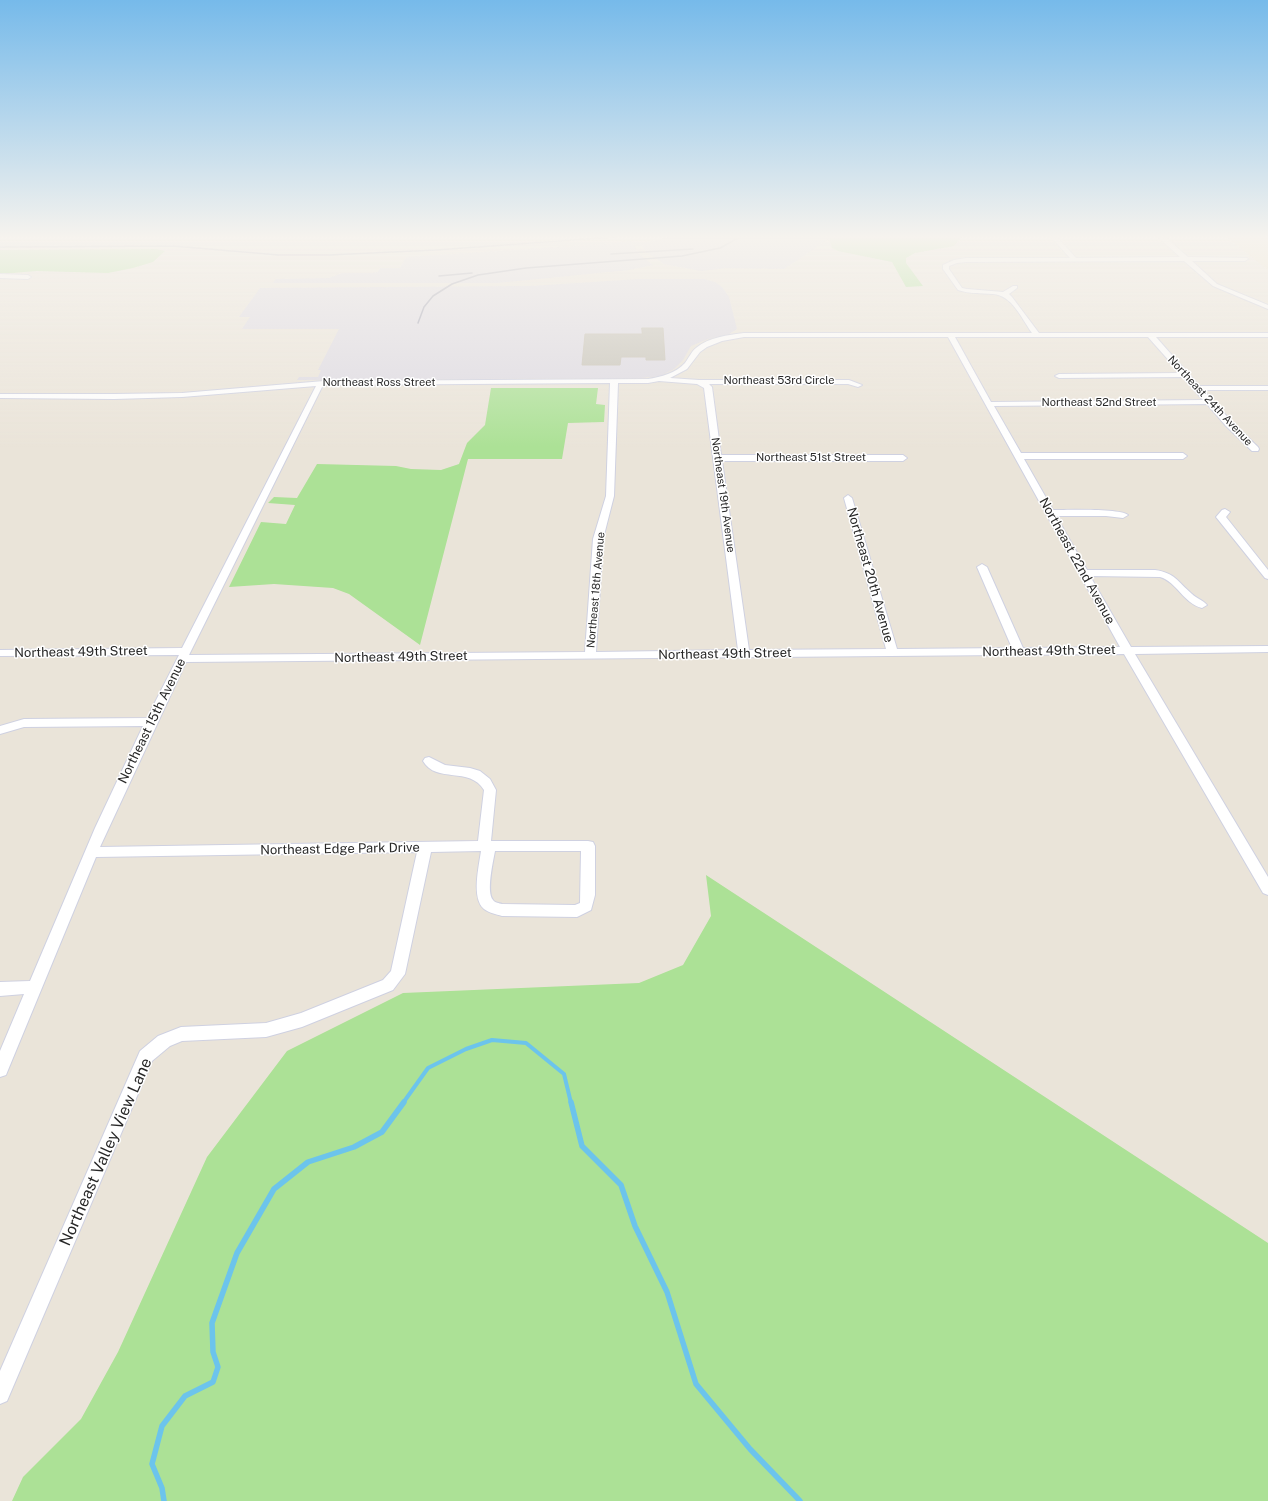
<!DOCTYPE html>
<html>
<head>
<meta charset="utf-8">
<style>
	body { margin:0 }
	canvas { display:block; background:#eae4d9 }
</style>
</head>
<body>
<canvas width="1268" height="1501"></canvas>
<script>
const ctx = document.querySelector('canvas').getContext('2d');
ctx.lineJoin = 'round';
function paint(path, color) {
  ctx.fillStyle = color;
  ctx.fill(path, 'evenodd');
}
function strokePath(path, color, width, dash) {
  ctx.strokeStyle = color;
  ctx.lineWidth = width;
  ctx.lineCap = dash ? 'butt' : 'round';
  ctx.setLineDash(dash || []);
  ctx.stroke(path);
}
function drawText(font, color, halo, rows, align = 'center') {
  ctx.font = font + ' "Public Sans",sans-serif';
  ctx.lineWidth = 3;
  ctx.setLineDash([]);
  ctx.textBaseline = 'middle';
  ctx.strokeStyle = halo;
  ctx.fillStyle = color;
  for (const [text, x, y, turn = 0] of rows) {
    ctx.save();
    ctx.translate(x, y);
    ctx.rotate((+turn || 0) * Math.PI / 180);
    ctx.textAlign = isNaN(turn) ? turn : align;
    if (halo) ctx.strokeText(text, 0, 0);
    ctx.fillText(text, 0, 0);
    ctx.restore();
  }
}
const industrial = new Path2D(`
	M671,237h161l-48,32 -58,-1 -25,3 -37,-7 -19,-13 -3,-6 3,-3z
	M631,241l8,13 14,11 -24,5 -131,13h-225l3,-4 53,-1 13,-5h28l8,-1 2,-4h20l6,-11 199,-13z
	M638,279h66l11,3 7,5 7,10 8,32 -8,5 -21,5 -17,7 -8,14 -9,9 -14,7 -19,2 -344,2 2,-3h19l3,-7h-3l21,-41h-97l8,-12h-11l21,-29 271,-2z`);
const education = new Path2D(`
	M1226,237h42v33z`);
const green = new Path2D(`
	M832,237h130l-8,9 -39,7 -9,5v5l17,23 -17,1 -14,-25 -54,-11 -6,-3 -3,-9z
	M157,249l8,2 -12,11 -20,6 -25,5 -71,-2 -37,3v-24z
	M491,388h107l-2,16 9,1 -1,17 -36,1 -6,36h-94l-48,186 -71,-51 -16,-6 -59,-4 -45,3 32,-65 25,2 9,-19 -27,-2 6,-6 23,1 20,-34 79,2 15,3 30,1 18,-6 8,-21 18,-18z
	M706,875l562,368v258h-1256l11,-24 58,-58 37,-67 89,-195 80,-106 116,-58 236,-10 44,-18 28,-49z`);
const streamFar1 = new Path2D(`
	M403,1103l25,-35 38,-19 26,-9 34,3 38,31 7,29`);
const stream = new Path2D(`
	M571,1102l11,44 39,39 14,41 32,66 29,92 54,65 50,52
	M164,1501l-2,-13 -10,-24 10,-38 23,-30 28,-14 5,-15 -5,-15 -1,-29 25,-70 37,-64 34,-27 46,-15 28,-15 22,-30`);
const building = new Path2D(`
	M642,328h21l2,32h-19v-3h-25l-1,8h-38l3,-31h57z`);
const minor = new Path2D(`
	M1051,237h6l19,21 104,-1 -22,-20h7l23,20 59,1 1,1 -3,2h-53l25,23 51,21v4l-55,-23 -29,-25 -218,1 -9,1 -8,3v3l13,19 5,1 36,3 10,-6h4v2l-8,6 3,3 27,36h229v4h-112l43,49h69v4h-65l29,32 26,25 1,2 -1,2h-6l-26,-25 -19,-22 -213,2 27,47h162l4,3 -4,3h-159l29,51c13,0 67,-2 75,5l-5,3 -17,-2h-50l31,54h68c20,3 22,11 37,24 4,4 11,6 15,11l-5,3c-19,-5 -25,-26 -42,-31l-70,-1 41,71 137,-1v6l-133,2 133,223v18l-5,-2 -139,-239 -938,8 -86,185 378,-6 6,-51c-14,-24 -48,-6 -61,-29l2,-3 4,-1 16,8 25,3 10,3 10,8 6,11 -5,51h97l5,1 2,4v49l-4,15 -14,7 -75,-1c-6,-2 -13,-3 -18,-7 -13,-11 -5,-43 -3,-58l-50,1 -26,122 -12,16 -91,37 -36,10 -84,4 -12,5 -18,15 -145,340 -7,3v-33l140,-320 18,-15 23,-9 85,-4 35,-10 82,-33 8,-9 26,-119 -321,5 -88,213 -2,5 -6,2v-26l24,-57 -24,2v-14l30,-1 65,-153 48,-102 -119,1 -24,7v-8l24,-7 123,-1 32,-63 -179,1v-6l182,-2 134,-262 -134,11 -68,2 -114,-1v-4h114l68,-1 142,-12 324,-2c13,-2 28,-6 37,-16 4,-5 6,-11 11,-15 13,-11 32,-13 48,-15h288c-10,-14 -20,-38 -39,-39 -13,-1 -23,0 -35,-4l-15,-21v-4l11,-5 12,-2h104zM744,337h204l172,310 -97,1 -36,-81 -5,-3 -5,3 35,81 -115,1 -45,-151 -4,-3 -4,3 42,151 -137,1 -27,-189h181l4,-3 -4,-3h-182l-9,-68 -3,-3h139l10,3 4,-2 -13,-5h-150l-29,-2 17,-9 13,-17 7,-5 15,-6zM955,337h193l32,36 -121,1 -4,2 4,2 124,-1 20,23 -212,2zM659,381l38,3 7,4 34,262 -142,2 7,-113 11,-43 4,-113h30zM610,383l-4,113 -13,43 -8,113 -396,3 133,-268 4,-2zM495,851h86l-1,52 -5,2 -73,-1c-3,-1 -7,-1 -9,-4 -7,-8 0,-38 2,-49z
	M0,274l28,1 3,2 -3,2 -28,-1z
	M1225,509l5,3 -4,5 42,53v9l-3,-1 -49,-61 6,-7z`);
const rail = new Path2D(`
	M0,247l173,-1 106,9h49l108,-5 178,-13
	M611,254l82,-5
	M439,276l33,-3
	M418,323l6,-16 9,-11 19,-12 26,-9 48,-7 156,-12 38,-8 20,-11`);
const farStreetnames = [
	["Northeast 53rd Circle",779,381],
	["Northeast Ross Street",379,383],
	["Northeast 24th Avenue",1210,401,47],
	["Northeast 52nd Street",1099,403],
	["Northeast 51st Street",811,458],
	["Northeast 19th Avenue",723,495,82],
	["Northeast 18th Avenue",596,590,-85]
];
const streetNames = [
	["Northeast 22nd Avenue",1077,561,61],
	["Northeast 20th Avenue",870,575,74],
	["Northeast 49th Street",1049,651,-1],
	["Northeast 49th Street",81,652,-1],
	["Northeast 49th Street",725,654,-1],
	["Northeast 49th Street",401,657,-1],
	["Northeast 15th Avenue",152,721,-64],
	["Northeast Edge Park Drive",340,849,-1]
];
const nearStreetnames = [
	["Northeast Valley View Lane",106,1152,-66]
];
paint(industrial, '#dddae3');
paint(education, '#ece2c8');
paint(green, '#ace196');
strokePath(streamFar1, '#6cc4ec', 4);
strokePath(stream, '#6cc4ec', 5.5);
paint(building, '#c5c2b8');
strokePath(building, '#c5c0b3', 1);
strokePath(minor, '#cfd1e1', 2);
paint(minor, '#fff');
strokePath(rail, '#9d9fb2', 1.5);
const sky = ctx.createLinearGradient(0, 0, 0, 447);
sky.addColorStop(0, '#76baea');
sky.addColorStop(0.53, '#f6f3ee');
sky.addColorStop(1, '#f6f3ee00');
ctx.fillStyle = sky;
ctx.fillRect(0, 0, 1268, 447);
drawText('11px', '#282828', '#fff', farStreetnames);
drawText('13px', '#282828', '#fff', streetNames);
drawText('16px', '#282828', '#fff', nearStreetnames);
</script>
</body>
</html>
